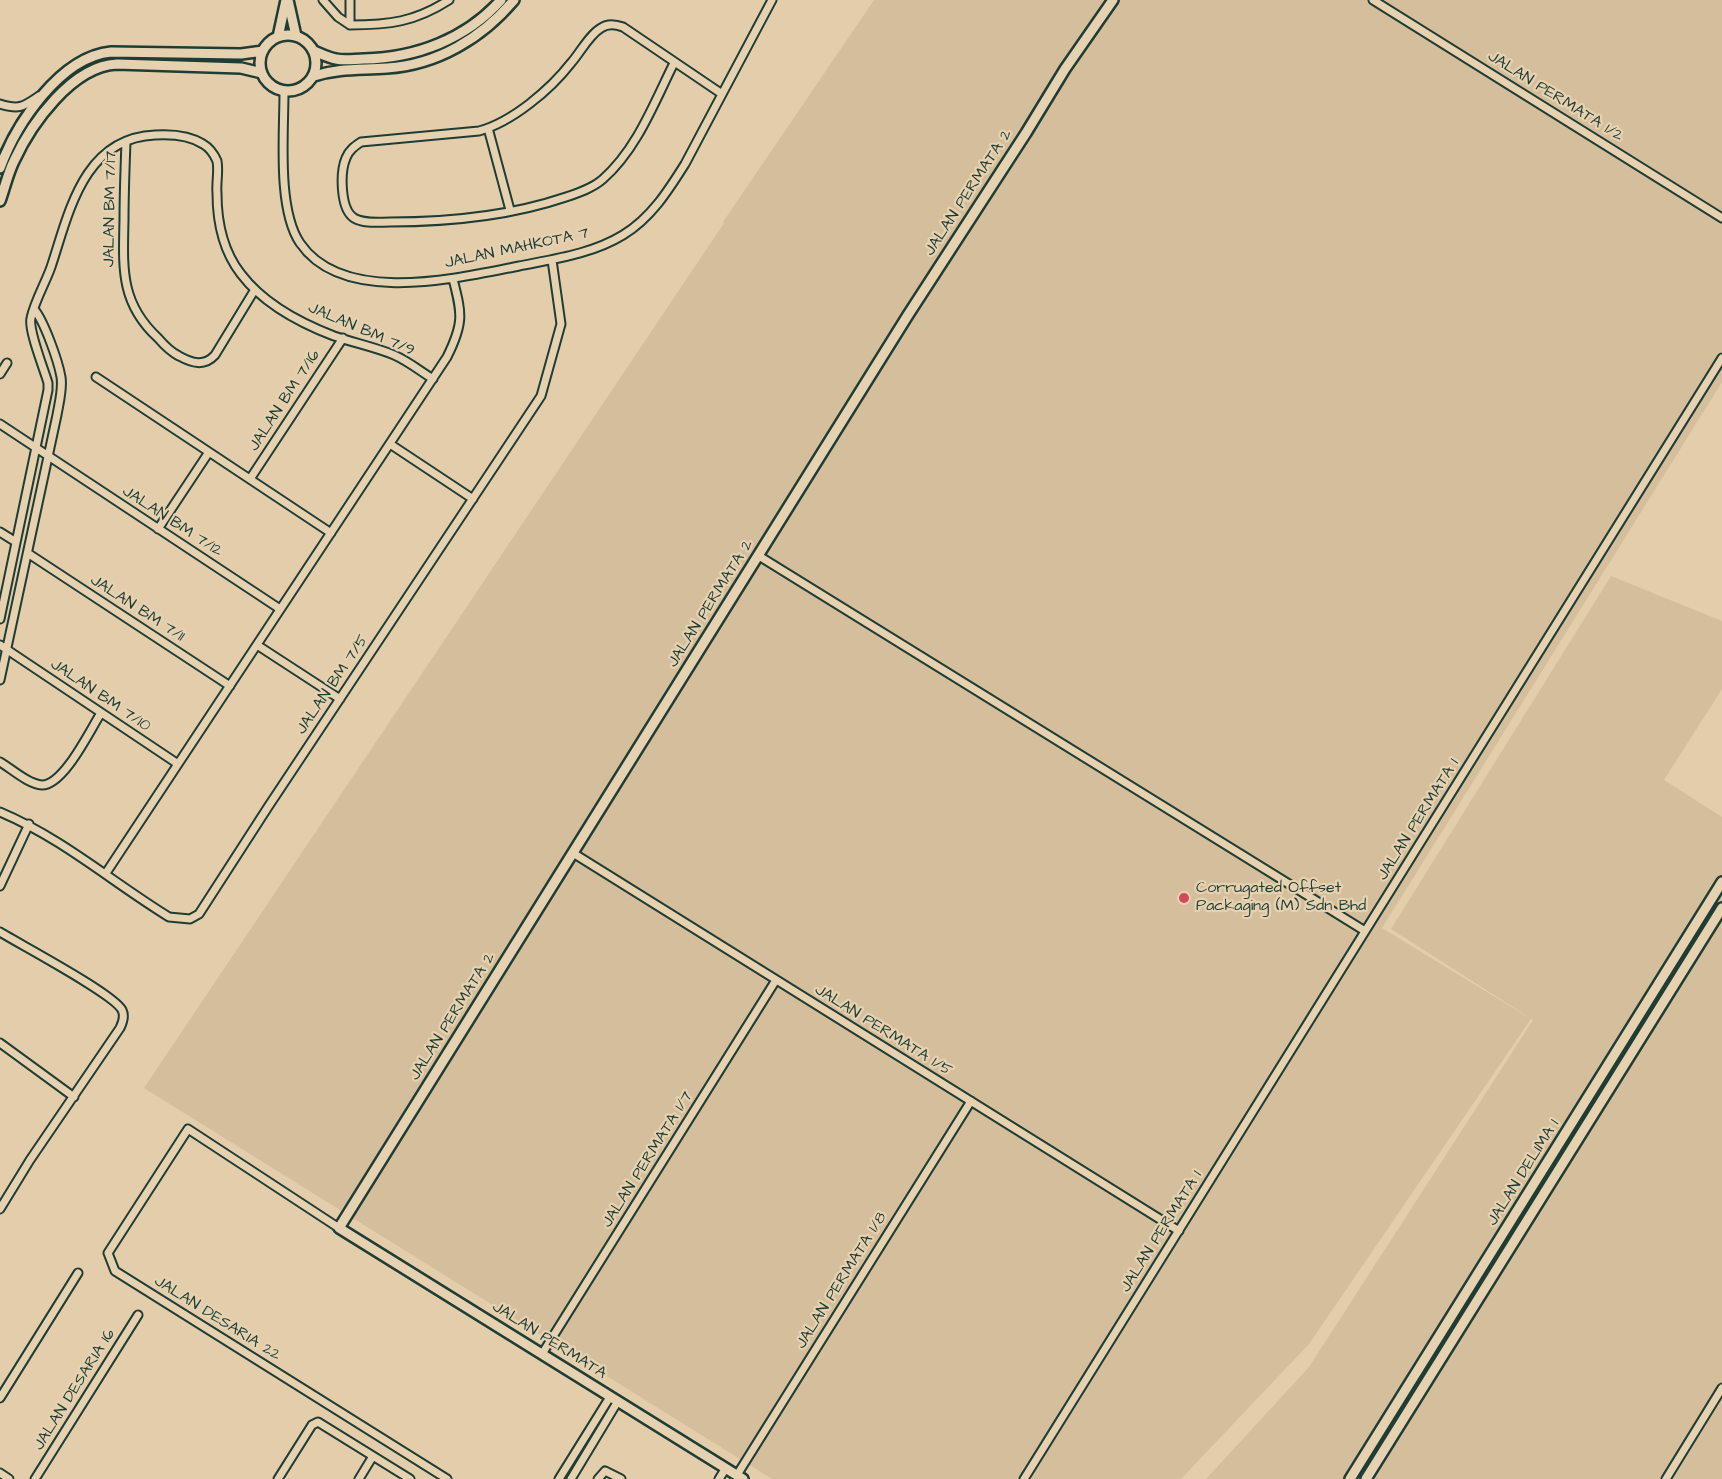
<!DOCTYPE html>
<html>
<head>
<meta charset="utf-8">
<style>
	body { margin:0 }
	canvas { display:block; background:#e4cdaa }
</style>
</head>
<body>
<canvas width="1722" height="1479"></canvas>
<script>
const ctx = document.querySelector('canvas').getContext('2d');
ctx.lineJoin = 'round';
function paint(path, color) {
  ctx.fillStyle = color;
  ctx.fill(path, 'evenodd');
}
function strokePath(path, color, width, dash) {
  ctx.strokeStyle = color;
  ctx.lineWidth = width;
  ctx.lineCap = dash ? 'butt' : 'round';
  ctx.setLineDash(dash || []);
  ctx.stroke(path);
}
function drawText(font, color, halo, rows, align = 'center') {
  ctx.font = font + ' "Architects Daughter",sans-serif';
  ctx.lineWidth = 4.5;
  ctx.setLineDash([]);
  ctx.textBaseline = 'middle';
  ctx.strokeStyle = halo;
  ctx.fillStyle = color;
  for (const [text, x, y, turn = 0] of rows) {
    ctx.save();
    ctx.translate(x, y);
    ctx.rotate((+turn || 0) * Math.PI / 180);
    ctx.textAlign = isNaN(turn) ? turn : align;
    if (halo) ctx.strokeText(text, 0, 0);
    ctx.fillText(text, 0, 0);
    ctx.restore();
  }
}
const built = new Path2D(`
	M874,0h848v382l-340,546 149,91 -222,325 -128,135h-409l-628,-391 580,-865 -1,-1z
	M1611,576l111,45v68l-58,91 58,37v662h-516l103,-112 224,-347 -142,-91z`);
const street = new Path2D(`
	M323,0l15,17 12,8
	M1373,0l349,218
	M350,25c39,0 65,-3 99,-25
	M350,25v-25
	M674,63c-20,40 -37,86 -71,116 -10,9 -25,14 -37,18 -56,19 -117,25 -176,25 -11,0 -26,2 -36,-4 -14,-9 -14,-46 -8,-60 3,-8 9,-12 15,-16l118,-11c33,-9 71,-41 92,-68 9,-10 18,-28 30,-35 7,-5 14,-4 22,-1l99,67
	M284,92c0,42 -7,117 16,151 43,63 158,35 219,23 35,-7 73,-12 104,-31 28,-17 45,-44 62,-71l87,-164
	M0,104c19,6 23,3 39,-8
	M488,128l22,82
	M126,142c-1,26 -2,52 -2,78 -1,48 -4,83 34,118 6,7 13,14 21,18 13,7 25,11 36,-1l39,-64
	M0,374l7,-11
	M96,377l235,156
	M0,424l280,185
	M390,444l83,55
	M250,479l93,-141
	M158,529l51,-77
	M0,532l16,10
	M29,554l201,132
	M759,556l606,375
	M0,619l48,-229v-7c-4,-14 -20,-53 -17,-65 4,-18 14,-34 20,-51 18,-54 32,-129 104,-132 16,-1 34,0 48,9 7,4 11,10 14,17 2,10 -1,22 0,32 0,28 6,58 24,81 22,29 59,49 93,62 20,7 41,11 60,19 14,6 26,16 39,24
	M0,645l178,119
	M257,645l83,54
	M0,680l57,-265c2,-12 6,-26 4,-38 -3,-17 -17,-56 -27,-68
	M0,762c12,7 28,22 42,23 22,0 48,-55 59,-72
	M0,812c62,26 112,70 169,105l21,2 9,-5 69,-107 273,-411 20,-72 -9,-64
	M573,853l606,378
	M106,873l341,-516c17,-34 15,-43 6,-78
	M0,886l29,-62
	M0,932c21,13 114,62 122,78 3,6 1,12 -2,18l-90,132 -30,49
	M0,1043l74,54
	M339,1228l-151,-99 -80,124 7,18 332,208
	M542,1354l234,-374
	M0,1398l78,-125
	M0,1473l9,6
	M737,1475l234,-374
	M35,1479l103,-164
	M278,1479l34,-54 6,-3 92,57
	M359,1479l14,-23
	M559,1479l51,-82
	M571,1479l47,-78
	M598,1479l7,-8 16,8
	M719,1479l7,-11
	M1024,1479l698,-1121
	M1666,1479l56,-91`);
const secondary = new Path2D(`
	M288,0l8,36
	M260 63a28 28 0 1 1 56 0a28 28 0 1 1-56 0Z
	M278,37l8,-37
	M314,51c7,3 15,7 22,8 9,2 19,0 28,0 52,-1 102,-20 137,-59
	M314,76c26,-8 46,-6 73,-8 50,-3 95,-30 127,-68
	M0,168c16,-44 60,-111 111,-116l130,2 22,-3
	M0,201c5,-14 8,-28 14,-40 17,-37 58,-95 103,-97l124,4 21,5
	M743,1479l-404,-251 569,-913 118,-182 39,-64 48,-69
	M1350,1479l372,-597
	M1366,1479l356,-571`);
const markers = [
	[1184,898,6,"#d1495b"]
];
const streetNames = [
	["JALAN PERMATA 1/2",1555,97,32],
	["JALAN PERMATA 2",969,193,-57],
	["JALAN BM 7/17",111,209,-89],
	["JALAN MAHKOTA 7",517,249,-12],
	["JALAN BM 7/9",361,330,23],
	["JALAN BM 7/16",285,401,-57],
	["JALAN BM 7/12",172,522,33],
	["JALAN PERMATA 2",711,604,-58],
	["JALAN BM 7/11",137,609,33],
	["JALAN BM 7/5",333,685,-56],
	["JALAN BM 7/10",100,696,34],
	["JALAN PERMATA 1",1419,820,-58],
	["JALAN PERMATA 2",453,1017,-58],
	["JALAN PERMATA 1/5",883,1031,32],
	["JALAN PERMATA 1/7",648,1160,-58],
	["JALAN DELIMA 1",1524,1173,-58],
	["JALAN PERMATA 1",1162,1232,-58],
	["JALAN PERMATA 1/8",842,1281,-58],
	["JALAN DESARIA 22",217,1319,32],
	["JALAN PERMATA",549,1341,32],
	["JALAN DESARIA 16",75,1390,-58]
];
const poiNames = [
	["Corrugated Offset",1196,889],
	["Packaging (M) Sdn Bhd",1196,907]
];
paint(built, '#d5be9b');
strokePath(street, '#1f3d34', 11);
strokePath(secondary, '#1f3d34', 14);
strokePath(street, '#e6d2b1', 7);
strokePath(secondary, '#e6d2b1', 9);
for (const [x, y, r, color] of markers) {
  const dot = new Path2D();
  dot.arc(x, y, r, 0, 2 * Math.PI);
  ctx.fillStyle = color;
  ctx.fill(dot);
  strokePath(dot, '#e6d2b1', 2);
}
drawText('16px', '#1f3d34', '#e6d2b1', streetNames);
drawText('16px', '#1f3d34', '#e6d2b1', poiNames, 'left');
</script>
</body>
</html>
